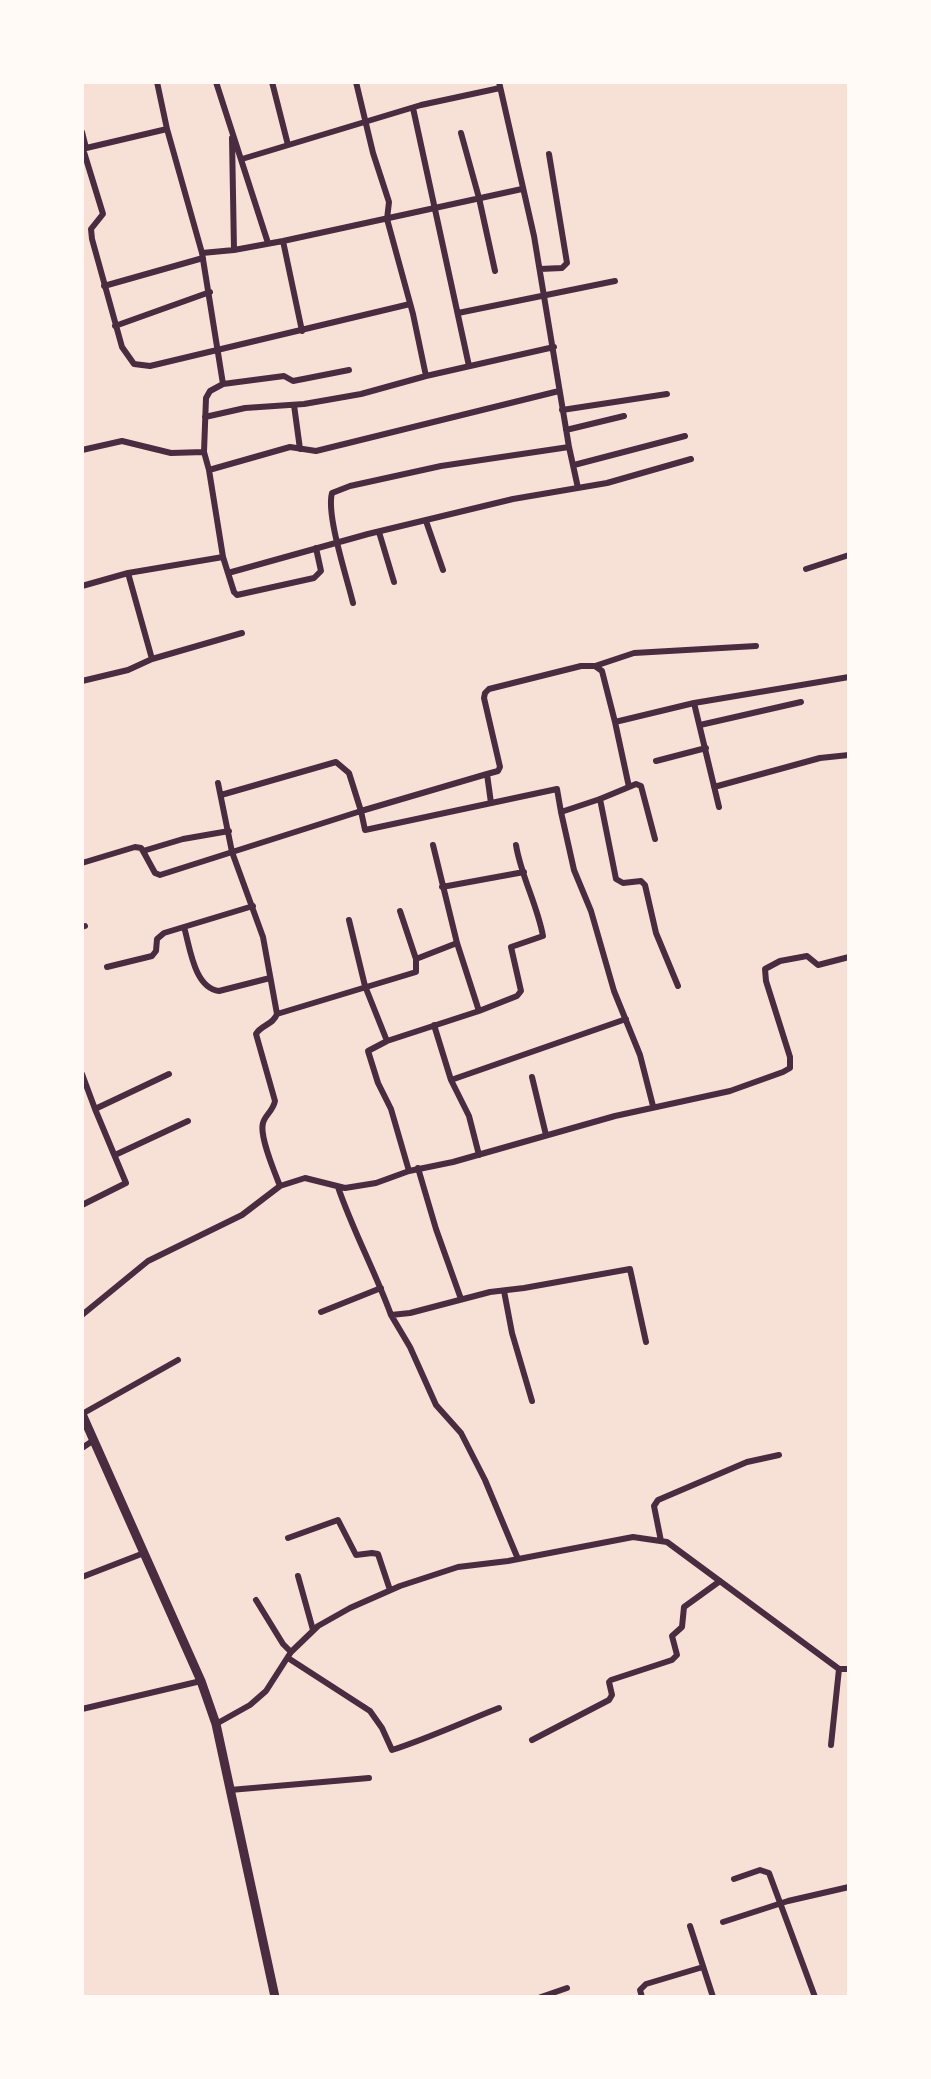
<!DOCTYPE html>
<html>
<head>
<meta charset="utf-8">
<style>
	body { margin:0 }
	#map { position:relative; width:931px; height:2079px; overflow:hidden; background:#f7e1d7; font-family:Inter,sans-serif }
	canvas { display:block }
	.frame { position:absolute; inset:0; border:84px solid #fffaf5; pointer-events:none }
</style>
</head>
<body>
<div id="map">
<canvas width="931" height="2079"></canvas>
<div class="frame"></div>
</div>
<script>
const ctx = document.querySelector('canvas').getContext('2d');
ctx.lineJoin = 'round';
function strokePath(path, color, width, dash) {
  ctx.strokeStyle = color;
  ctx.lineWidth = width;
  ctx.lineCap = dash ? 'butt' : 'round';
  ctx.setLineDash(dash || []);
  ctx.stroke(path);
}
const minor = new Path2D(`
	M157,82l10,47 35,124 21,131 -13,7 -4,7 -2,54 5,18 81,-23 26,4 243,-60
	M216,82l52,161
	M272,82l16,63
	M499,82l35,154 35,211 9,41
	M413,108l56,258
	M82,132l4,16
	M461,133l18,65 16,73
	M232,138l2,112
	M82,149l85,-20
	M83,149l20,65 -12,15 1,10 30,108 12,17 16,2 260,-62
	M242,159l179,-54 79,-17
	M283,241l19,90
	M202,253l32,-3 49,-9 239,-52
	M540,269l22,-1 5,-5 -18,-109
	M104,286l99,-28
	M458,313l157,-32
	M115,326l95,-34
	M426,376l128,-29
	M223,384l61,-8 9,5 56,-11
	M294,405l6,44
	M562,410l105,-16
	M205,417l40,-9 59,-4 57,-10 65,-18 -13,-62 -26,-95 2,-17 -16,-49 -17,-71
	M566,430l58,-14
	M82,450l40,-9 49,12 33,-1
	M574,465l111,-29
	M209,470l14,87
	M426,521l17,49
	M379,532l15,50
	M806,569l43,-14
	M228,573l6,19 3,3 77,-17 7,-7 -5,-23
	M82,586l46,-13 95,-16 5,16 140,-39 145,-35 94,-16 84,-24
	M353,603c-6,-25 -27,-88 -21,-110l18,-7 91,-20 128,-19
	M152,659l90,-26
	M595,666l39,-13 122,-7
	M82,681l46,-11 24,-11 -24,-86
	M694,703l25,104
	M700,725l101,-23
	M656,761l50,-13
	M629,787l7,-3 5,2 14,53
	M714,787l106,-29 29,-3
	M221,795l115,-33 13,11 12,38 126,-37
	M600,799l16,80 7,4 18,-2 4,4 11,48 22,53
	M491,803l-4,-29 11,-3 2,-4 -16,-69 1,-5 4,-4 92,-23h14l7,5 13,51
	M561,812l13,58 17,41 23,80 26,64 13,51
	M433,845l24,98 22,68
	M143,851l12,22 5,2 201,-64 4,19 192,-41 4,23 39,-13 29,-12 -14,-65 79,-19 155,-26
	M82,863l53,-16 6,1 2,3 40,-12 46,-8
	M442,887l82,-15
	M349,920l16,66 22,55
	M82,927l3,-1
	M184,927c6,20 10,61 35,64l51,-13
	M416,959l41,-16
	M107,967l45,-11 4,-5 1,-12 7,-6 89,-27
	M277,1014l139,-42v-13l-16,-48
	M434,1025l17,55 18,36 10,39
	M82,1074l13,35
	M532,1077l14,58
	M451,1080l175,-61
	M115,1155l73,-34
	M418,1168l18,61 25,70
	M409,1171l44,-9 162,-46 115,-25 53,-19 7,-4v-11l-24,-76 -1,-12 15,-8 27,-5 11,9 31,-8
	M280,1186l25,-8 40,10 31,-5 33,-12 -18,-62 -13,-26 -10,-32 19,-10 92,-30 38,-15 4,-5 -10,-44 32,-11c-6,-32 -22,-60 -27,-91
	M338,1187c15,44 37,84 53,128l19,-2 80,-21 34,-4 106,-19 16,73
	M82,1205l44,-22 -31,-74 74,-35
	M504,1291l8,42 20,68
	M321,1312l60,-24
	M82,1315l66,-54 94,-46 38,-29c-5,-13 -21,-50 -17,-63 2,-8 10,-12 12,-22l-19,-67c5,-9 17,-9 21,-20l-14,-77 -31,-85 -14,-69
	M391,1315l19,32 26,58 25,28 24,47 33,79
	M82,1414l96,-54
	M82,1448l12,-8
	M288,1538l50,-18 18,35 16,-2 6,1 12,36
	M661,1541l-7,-35 4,-6 89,-38 32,-7
	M298,1576l15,54
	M82,1577l62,-24
	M256,1600l27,44 8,8
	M288,1658l82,53 12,17 10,22c37,-12 71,-28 107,-42
	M82,1709l119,-28
	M216,1724l34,-19 16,-14 25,-39 27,-26 32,-18 50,-22 58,-19 50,-6 125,-24 34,5 172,127h10
	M532,1740l77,-40 3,-5 -3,-13 2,-2 61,-20 5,-5 -5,-19 10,-9 2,-20 36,-26
	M831,1745l8,-76
	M230,1790l139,-12
	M734,1879l26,-9 9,3 46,124
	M723,1922l65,-21 61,-14
	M690,1926l23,71
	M541,1997l26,-9
	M642,1997l-2,-7 6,-6 57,-17`);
const secondary = new Path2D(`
	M82,1414l119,267 15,43 59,273`);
strokePath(minor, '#4a2c40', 6);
strokePath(secondary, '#4a2c40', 9);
</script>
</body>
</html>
